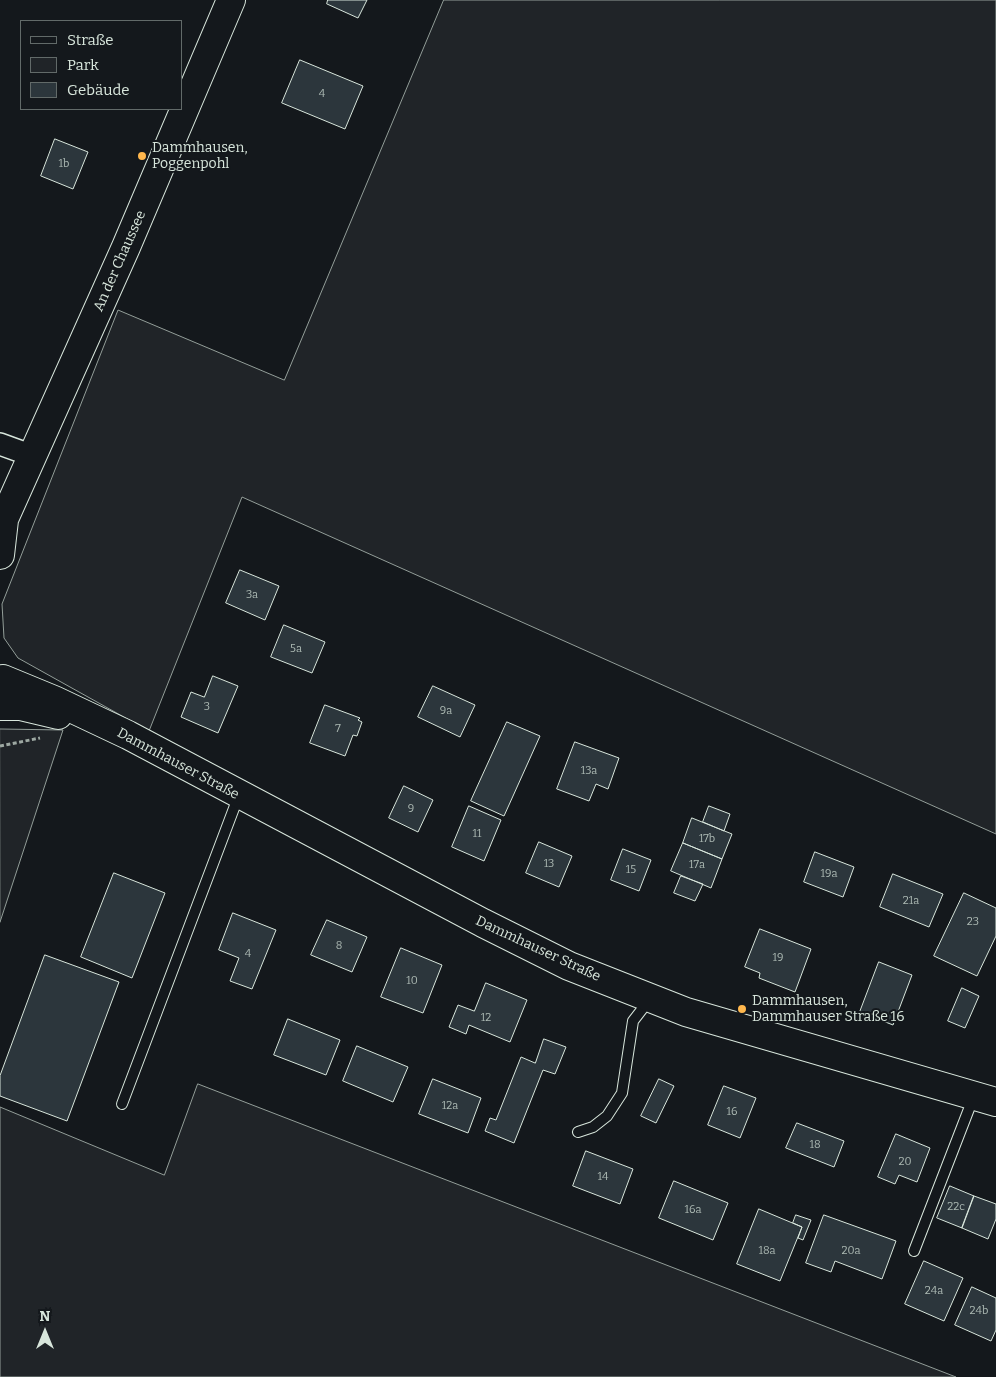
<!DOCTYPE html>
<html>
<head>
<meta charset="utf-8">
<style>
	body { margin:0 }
	#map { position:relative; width:996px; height:1377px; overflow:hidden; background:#14181c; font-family:Bitter,serif }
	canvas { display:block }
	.legend { position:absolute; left:20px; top:20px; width:162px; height:90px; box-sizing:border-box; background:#14181c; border:1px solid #626a69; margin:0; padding:6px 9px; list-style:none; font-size:15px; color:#d8e6dc }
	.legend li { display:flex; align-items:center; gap:10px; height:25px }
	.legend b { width:25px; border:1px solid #626a69 }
	.north { position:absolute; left:20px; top:1307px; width:50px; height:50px; -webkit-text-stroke:4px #14181c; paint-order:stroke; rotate:0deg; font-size:14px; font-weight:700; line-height:20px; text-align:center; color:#d8e6dc }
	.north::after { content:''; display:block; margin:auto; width:18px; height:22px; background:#d8e6dc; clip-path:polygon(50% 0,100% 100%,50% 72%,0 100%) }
</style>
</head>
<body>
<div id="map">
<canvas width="996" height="1377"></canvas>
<ul class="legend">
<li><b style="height:6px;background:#14181c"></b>Straße</li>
<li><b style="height:14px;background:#202428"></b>Park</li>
<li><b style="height:14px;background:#2c363c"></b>Gebäude</li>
</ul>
<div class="north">N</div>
</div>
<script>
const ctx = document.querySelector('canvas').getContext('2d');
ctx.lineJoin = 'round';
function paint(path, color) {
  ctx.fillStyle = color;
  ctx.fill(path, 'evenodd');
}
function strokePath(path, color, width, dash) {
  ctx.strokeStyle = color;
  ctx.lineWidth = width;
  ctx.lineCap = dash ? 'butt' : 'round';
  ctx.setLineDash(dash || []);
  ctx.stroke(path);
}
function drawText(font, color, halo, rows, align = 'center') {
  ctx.font = font + ' Bitter,serif';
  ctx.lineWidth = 4;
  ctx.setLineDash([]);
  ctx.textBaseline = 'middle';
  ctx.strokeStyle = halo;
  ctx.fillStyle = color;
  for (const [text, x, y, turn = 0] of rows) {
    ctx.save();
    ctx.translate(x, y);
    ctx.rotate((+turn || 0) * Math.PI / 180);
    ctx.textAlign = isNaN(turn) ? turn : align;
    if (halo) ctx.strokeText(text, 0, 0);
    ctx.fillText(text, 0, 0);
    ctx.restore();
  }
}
const green = new Path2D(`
	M444,0h552v834l-754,-337 -93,234 -131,-73 -14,-20 -2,-34 116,-294 166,70z
	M0,729l63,1 -63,192z
	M198,1084l758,293h-956v-270l164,68z`);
const building = new Path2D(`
	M328,0h39l-9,18 -31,-14z
	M300,60l63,26 -18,43 -63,-26z
	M55,139l33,13 -15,37 -32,-13z
	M240,570l39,16 -14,34 -39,-17z
	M284,625l41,17 -13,31 -41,-16z
	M213,676l25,10 -20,47 -37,-16 10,-25 13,5z
	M433,686l42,19 -15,32 -42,-20z
	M325,705l35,13 -2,2 4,2 -5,14 -4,-1 -8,21 -35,-13z
	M507,722l33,14 -36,80 -33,-15z
	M575,742l44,16 -11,31 -12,-5 -7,17 -32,-12z
	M404,786l29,14 -15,32 -29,-14z
	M469,806l32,14 -17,41 -32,-14z
	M709,806l21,8 -6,17 -21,-9z
	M692,818l40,16 -10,25 -39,-16z
	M539,842l33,14 -13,31 -33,-14z
	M683,843l39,16 -11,29 -40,-17z
	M623,849l28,11 -12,31 -28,-11z
	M815,852l39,15 -11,30 -39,-15z
	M114,873l51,20 -33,85 -51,-21z
	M893,874l50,20 -14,33 -49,-20z
	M681,876l22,8 -8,17 -21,-8z
	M964,893l32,15v28l-19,40 -43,-20z
	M233,913l43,17 -24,59 -22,-8 9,-23 -20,-8z
	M327,920l40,17 -15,35 -41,-17z
	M760,929l51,20 -16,43 -36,-14 1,-5 -15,-6z
	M401,948l41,17 -19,48 -42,-16z
	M45,955l74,27 -52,139 -67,-25v-20z
	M879,962l33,13 -19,50 -33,-13z
	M486,983l41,17 -17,42 -41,-17 -3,9 -17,-7 9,-22 16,6z
	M962,988l17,8 -14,32 -17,-7z
	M288,1019l52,21 -14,35 -52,-20z
	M544,1039l22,8 -11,27 -12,-4 -29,73 -29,-12 5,-13 6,2 25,-63 14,6z
	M357,1046l51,21 -15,35 -50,-21z
	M433,1079l48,19 -13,35 -49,-19z
	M659,1079l15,7 -18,37 -15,-7z
	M724,1086l32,12 -16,40 -32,-13z
	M797,1123l47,18 -10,26 -48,-19z
	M896,1134l34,14 -13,34 -18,-7 -4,9 -17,-7z
	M586,1151l47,18 -13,35 -47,-18z
	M674,1181l54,22 -15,37 -54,-22z
	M950,1186l24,10 -12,32 -25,-10z
	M974,1196l22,8v15l-8,20 -26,-11z
	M759,1209l43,18 -22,54 -43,-17z
	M796,1215l15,5 -8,20 -5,-2 4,-11 -9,-4z
	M824,1215l72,26 -14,38 -47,-18 -4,11 -25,-9z
	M924,1261l39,17 -19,43 -39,-17z
	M972,1287l24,11v32l-5,11 -36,-16z`);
const path = new Path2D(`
	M0,746l40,-8`);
const lane = new Path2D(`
	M122,1104l117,-309
	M578,1132l15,-5 14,-11 15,-23 11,-72 17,-22
	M914,1251l60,-155`);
const street = new Path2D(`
	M0,444l33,12`);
const secondary = new Path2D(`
	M0,528l126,-281 105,-247
	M0,555l4,-35
	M3,679l51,21 74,35 355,188 86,43 117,46 310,90
	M0,706h20l38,9`);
const markers = [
	[142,156,5,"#ffb74d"],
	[742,1009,5,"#ffb74d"]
];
const numberNames = [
	["4",322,94],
	["1b",64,164],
	["3a",252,595],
	["5a",296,649],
	["3",207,707],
	["9a",446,711],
	["7",338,729],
	["13a",589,771],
	["9",411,809],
	["11",477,834],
	["17b",707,839],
	["13",549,864],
	["17a",697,865],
	["15",631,870],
	["19a",829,874],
	["21a",911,901],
	["23",973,922],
	["8",339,946],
	["4",248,954],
	["19",778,958],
	["10",412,981],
	["12",486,1018],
	["12a",450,1106],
	["16",732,1112],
	["18",815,1145],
	["20",905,1162],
	["14",603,1177],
	["22c",956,1207],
	["16a",693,1210],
	["18a",767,1251],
	["20a",851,1251],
	["24a",934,1291],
	["24b",979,1311]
];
const poiNames = [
	["Dammhausen,",152,148],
	["Poggenpohl",152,164],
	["Dammhausen,",752,1001],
	["Dammhauser Straße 16",752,1017]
];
const streetNames = [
	["An der Chaussee",120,261,-66],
	["Dammhauser Straße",178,764,28],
	["Dammhauser Straße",538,949,25]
];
paint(green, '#202428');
strokePath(green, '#939e99', 1);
paint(building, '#2c363c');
strokePath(building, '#d8e6dc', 1);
strokePath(lane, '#d8e6dc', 12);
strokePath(street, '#d8e6dc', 24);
strokePath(secondary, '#d8e6dc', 30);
strokePath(path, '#9da8a2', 3, [4, 2.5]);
strokePath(lane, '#14181c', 10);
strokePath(street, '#14181c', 21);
strokePath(secondary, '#14181c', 28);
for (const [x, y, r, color] of markers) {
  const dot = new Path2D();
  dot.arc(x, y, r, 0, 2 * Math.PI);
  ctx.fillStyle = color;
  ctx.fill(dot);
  strokePath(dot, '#14181c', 2);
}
drawText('11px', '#adbab4', null, numberNames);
drawText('14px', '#d8e6dc', '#14181c', poiNames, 'left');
drawText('14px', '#d8e6dc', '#14181c', streetNames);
</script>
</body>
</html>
